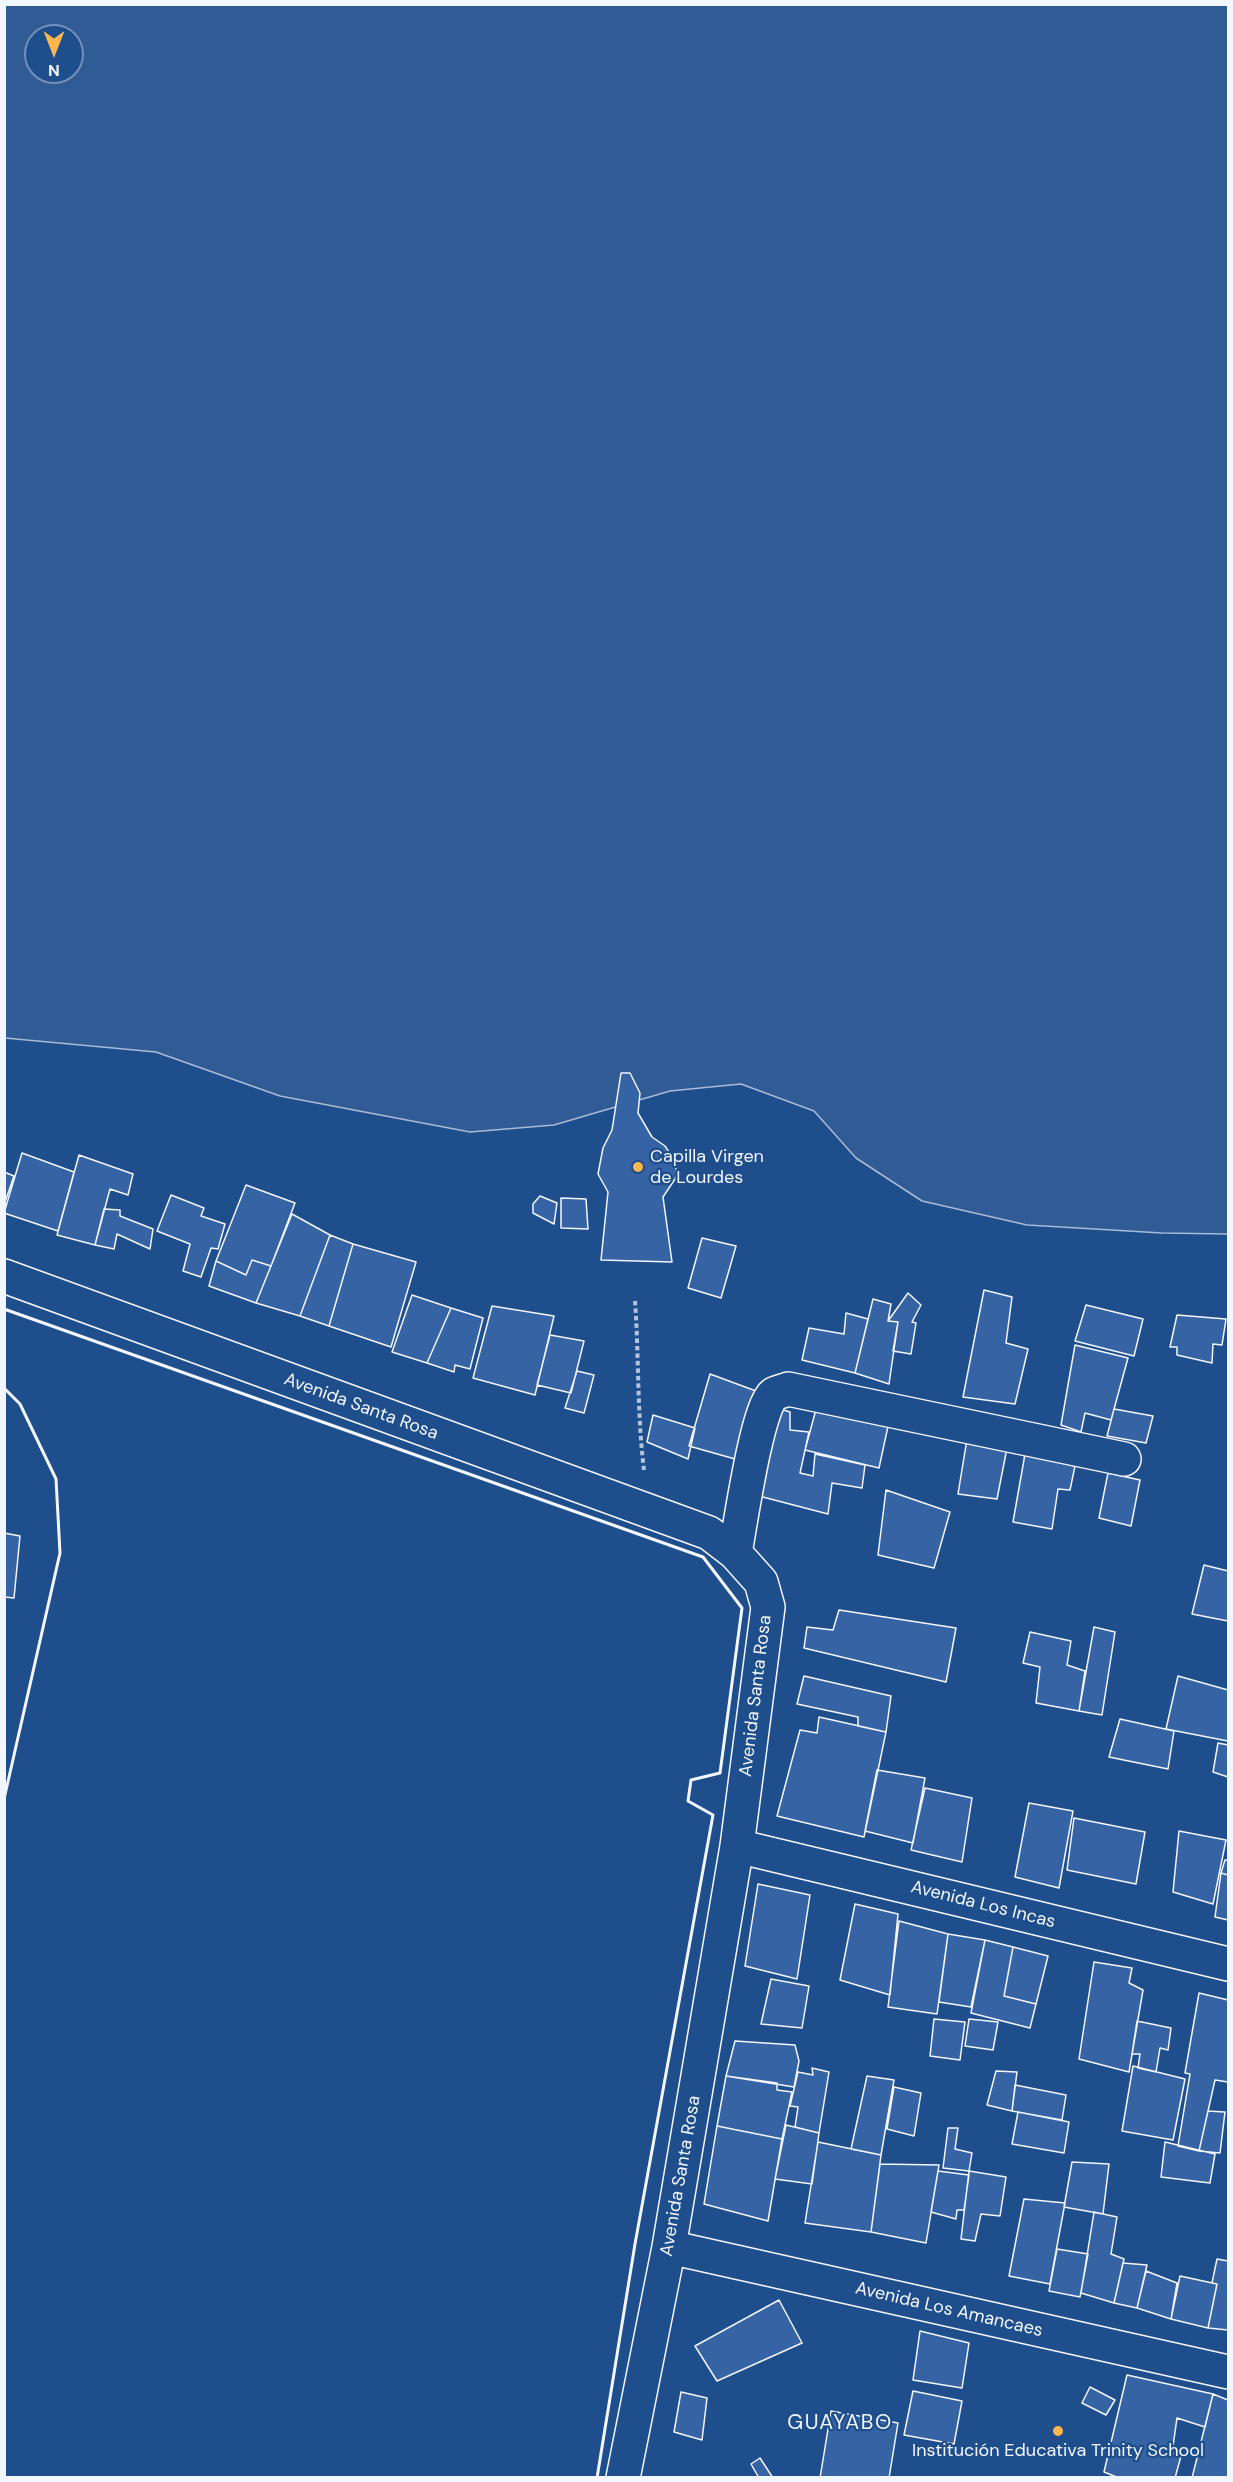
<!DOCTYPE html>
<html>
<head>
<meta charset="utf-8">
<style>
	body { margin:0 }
	#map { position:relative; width:1233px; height:2482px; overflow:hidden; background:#1f4e8c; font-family:"DM Sans",sans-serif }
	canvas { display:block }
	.frame { position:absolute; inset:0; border:6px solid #f2f6ff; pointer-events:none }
	.north { position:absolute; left:24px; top:24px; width:60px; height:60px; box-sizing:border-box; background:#1f4e8c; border:2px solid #7391ba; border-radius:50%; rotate:180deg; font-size:16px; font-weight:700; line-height:24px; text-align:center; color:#f2f6ff }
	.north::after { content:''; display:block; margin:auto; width:21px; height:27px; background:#ffb74d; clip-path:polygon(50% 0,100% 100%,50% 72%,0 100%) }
</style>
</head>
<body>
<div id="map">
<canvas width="1233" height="2482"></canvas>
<div class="frame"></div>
<div class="north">N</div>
</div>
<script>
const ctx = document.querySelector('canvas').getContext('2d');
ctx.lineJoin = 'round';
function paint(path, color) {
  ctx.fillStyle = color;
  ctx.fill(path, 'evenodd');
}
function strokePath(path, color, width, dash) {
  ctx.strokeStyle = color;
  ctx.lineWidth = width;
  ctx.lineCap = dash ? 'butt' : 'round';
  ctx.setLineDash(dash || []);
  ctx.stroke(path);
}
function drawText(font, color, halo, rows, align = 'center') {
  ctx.font = font + ' "DM Sans",sans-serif';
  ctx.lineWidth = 4.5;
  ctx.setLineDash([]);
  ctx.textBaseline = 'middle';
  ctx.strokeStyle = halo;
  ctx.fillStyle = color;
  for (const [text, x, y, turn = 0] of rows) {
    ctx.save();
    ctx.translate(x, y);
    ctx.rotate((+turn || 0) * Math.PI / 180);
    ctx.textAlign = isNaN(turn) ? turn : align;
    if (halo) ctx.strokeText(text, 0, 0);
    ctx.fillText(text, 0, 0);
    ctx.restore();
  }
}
const green = new Path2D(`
	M5,5h1223v1229l-66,-1 -135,-8 -105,-24 -66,-43 -42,-47 -73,-27 -71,7 -116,34 -84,7 -190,-36 -124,-44 -151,-14zM36,36h36v36h-36z`);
const building = new Path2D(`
	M621,1073h9l10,20 -2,20 14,24 13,9 10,15 2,15 -14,21 9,65 -71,-2 7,-68 -10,-18 5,-26 9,-18z
	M22,1153l52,19 -16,59 -54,-18z
	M79,1155l54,19 -5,21 -18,-6 -15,56 -38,-10z
	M4,1172l10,4 -10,29z
	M246,1185l49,18 -24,63 -19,-6 -6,15 -30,-14z
	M171,1195l33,13 -3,8 24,8 -7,25 -7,-1 -10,29 -18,-6 7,-27 -33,-13z
	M540,1196l17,7 -3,21 -21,-11v-9z
	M561,1198l25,1 2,30 -27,-1z
	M104,1209l16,1v6l33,13 -3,20 -33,-15 -3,15 -19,-4z
	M292,1214l38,21 -30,81 -44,-13z
	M330,1235l23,9 -24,82 -29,-10z
	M702,1238l34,8 -15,52 -33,-10z
	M353,1244l63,18 -25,85 -62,-21z
	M252,1260l19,6 -15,37 -47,-17 7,-25 30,14z
	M984,1290l28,7 -6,46 22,6 -13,55 -52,-7z
	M908,1293l13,12 -9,17 4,1 -5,31 -18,-3 5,-29 -10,-1z
	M412,1295l39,13 -24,55 -35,-11z
	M873,1299l18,5 -3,17 10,1 -9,62 -34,-11z
	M1086,1305l57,14 -9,37 -59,-15z
	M492,1306l62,10 -19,79 -62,-17z
	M451,1308l32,10 -13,51 -15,-4 -1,7 -27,-9z
	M846,1313l22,6 -13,54 -53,-13 7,-32 35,6z
	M1177,1315l49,4 -4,26 -9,-1 -1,19 -35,-8v-8h-7z
	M550,1335l34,6 -13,52 -34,-8z
	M1075,1345l53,13 -17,62 -26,-7 -4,19 -20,-7z
	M577,1371l17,4 -10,38 -19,-5z
	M710,1374l46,17 -21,68 -46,-13z
	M818,1402l72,15 -11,51 -74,-18z
	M777,1408l13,4v18l19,2 -9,41 13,3 2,-22 50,11 -3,23 -30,-5 -4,31 -69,-18z
	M1114,1409l39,7 -7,27 -39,-7z
	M653,1415l42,13 -7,31 -41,-17z
	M967,1439l40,9 -10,51 -39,-5z
	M1025,1454l50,12 -5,24 -12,-1 -6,40 -39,-7z
	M1108,1473l32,7 -9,46 -32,-8z
	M886,1490l64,22 -16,56 -56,-13z
	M4,1533l16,3 -6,62 -10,-1z
	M1204,1565l24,6v50l-36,-7z
	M839,1610l117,18 -10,54 -142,-34 3,-21 26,3z
	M1094,1627l21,5 -13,83 -23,-4z
	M1030,1632l41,9 -4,24 18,6 -6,40 -43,-8 4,-36 -17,-4z
	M804,1676l87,20 -5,36 -28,-6v-9l-61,-13z
	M1178,1676l50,14v51l-62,-12z
	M819,1717l67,15 -22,105 -87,-21 23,-86 17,3z
	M1120,1719l54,12 -6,38 -59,-12z
	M1218,1743l10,2v32l-15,-5z
	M877,1770l48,8 -12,65 -48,-12z
	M925,1788l47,10 -10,64 -51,-12z
	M1029,1803l44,8 -14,77 -44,-11z
	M1074,1818l71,14 -9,52 -69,-14z
	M1179,1831l47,9 -13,64 -40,-12z
	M1225,1860h3v15l-7,-2z
	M1221,1873l7,2v45l-13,-3z
	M758,1884l52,11 -13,84 -52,-13z
	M855,1904l43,10 -8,81 -50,-15z
	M899,1921l49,13 -11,80 -49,-7z
	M948,1934l37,6 -14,67 -32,-5z
	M985,1940l28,7 -9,49 32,8 -6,24 -59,-15z
	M1013,1947l35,9 -12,48 -32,-8z
	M1094,1962l38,6 -3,15 14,7 -14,82 -50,-13z
	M771,1979l38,7 -7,42 -41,-4z
	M1199,1993l29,7v82l-13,-2 -16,71 -21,-5 12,-72 -5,-1z
	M934,2019l31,3 -5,38 -30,-4z
	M969,2019l29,3 -5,28 -28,-4z
	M1137,2021l34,7 -3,22 -8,-2 -4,24 -18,-4 2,-14h-8z
	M735,2041l60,4 4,16 -5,26 -68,-11z
	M1133,2066l52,13 -12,61 -51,-9z
	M812,2068l17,4 -10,61 -24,-6 3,-20 -8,-1 8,-34 15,3z
	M996,2071l21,1 -5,39 -25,-6z
	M726,2076l51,7v7l15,2 -10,47 -65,-13z
	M867,2076l27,4 -13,75 -30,-6z
	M1015,2085l51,10 -4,25 -50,-9z
	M894,2087l27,6 -7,43 -27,-7z
	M1208,2111l17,1 -5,41 -21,-2z
	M1018,2112l51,10 -5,31 -52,-9z
	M786,2125l33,8 -7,51 -37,-5z
	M717,2126l65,13 -14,82 -64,-17z
	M948,2128h10l-3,21 17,4 -3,18 -26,-3z
	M818,2142l63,13 -10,77 -66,-9z
	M1165,2142l50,12 -5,29 -49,-6z
	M1072,2162l37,2 -6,50 -39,-7z
	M880,2164l59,1 -13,78 -55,-11z
	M938,2171l31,4 -5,35h-7l-1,9 -25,-7z
	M969,2171l37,6 -6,39 -19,-2 -6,27 -14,-2z
	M1024,2199l41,4 -15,81 -41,-8z
	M1094,2212l23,5 -6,37 13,5 -10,44 -33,-10z
	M1057,2249l31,5 -8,43 -31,-6z
	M1217,2259l11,2v69l-20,-2 9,-44 -5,-1z
	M1123,2263l24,2 -10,43 -23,-5z
	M1146,2271l31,12 -6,36 -34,-11z
	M1180,2276l37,8 -9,44 -37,-9z
	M779,2300l23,43 -85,38 -22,-35z
	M920,2331l49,12 -7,45 -49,-8z
	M1127,2375l86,19 -8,33 -28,-9 -5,35 9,3 -6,22h-56l-15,-6z
	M1090,2387l25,13 -9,15 -24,-12z
	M913,2391l49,10 -8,43 -50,-9z
	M681,2392l26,6 -5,42 -28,-8z
	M1213,2394l15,6v78h-36z
	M831,2411l67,12 -9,55h-69z
	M760,2458l13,20h-14l-8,-14z`);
const path = new Path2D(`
	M635,1301c4,56 2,113 9,169`);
const minor = new Path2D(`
	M4,1276l705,257 26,20 26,29 7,25 -31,239 -68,401 -46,231
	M735,1553c5,-26 22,-147 39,-159 3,-2 10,-3 14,-5l336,70
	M737,1846l491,118
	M669,2247l559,125`);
const wall = new Path2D(`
	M4,1309l699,248 39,51 -22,165 -29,7 -3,21 25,14 -78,429 -38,234
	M4,1388l16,16 36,75 4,74 -56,246`);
const markers = [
	[638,1167,6,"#ffb74d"],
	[1058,2431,6,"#ffb74d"]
];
const poiNames = [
	["Capilla Virgen",650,1157],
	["de Lourdes",650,1178],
	["Institución Educativa Trinity School",1058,2451,"center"]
];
const streetNames = [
	["Avenida Santa Rosa",361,1407,20],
	["Avenida Santa Rosa",756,1696,-83],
	["Avenida Los Incas",983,1905,14],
	["Avenida Santa Rosa",681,2176,-80],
	["Avenida Los Amancaes",949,2310,13]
];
const quarterNames = [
	["GUAYABO",840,2423]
];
paint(green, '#305b95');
strokePath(green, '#a8bbd7', 1.5);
paint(building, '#3563a3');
strokePath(building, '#f2f6ff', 1.5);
strokePath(minor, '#f2f6ff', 36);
strokePath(path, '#b3c4dc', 4, [4.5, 3]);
strokePath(minor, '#1f4e8c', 33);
strokePath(wall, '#f2f6ff', 3);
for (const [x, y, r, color] of markers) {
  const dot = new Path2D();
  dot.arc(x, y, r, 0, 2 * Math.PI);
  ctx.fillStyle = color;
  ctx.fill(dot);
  strokePath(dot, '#1f4e8c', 2);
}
drawText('18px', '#f2f6ff', '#1f4e8c', poiNames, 'left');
drawText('18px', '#f2f6ff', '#1f4e8c', streetNames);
ctx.letterSpacing = '1.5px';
drawText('21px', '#f2f6ff', '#1f4e8c', quarterNames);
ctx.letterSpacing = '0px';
</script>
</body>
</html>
